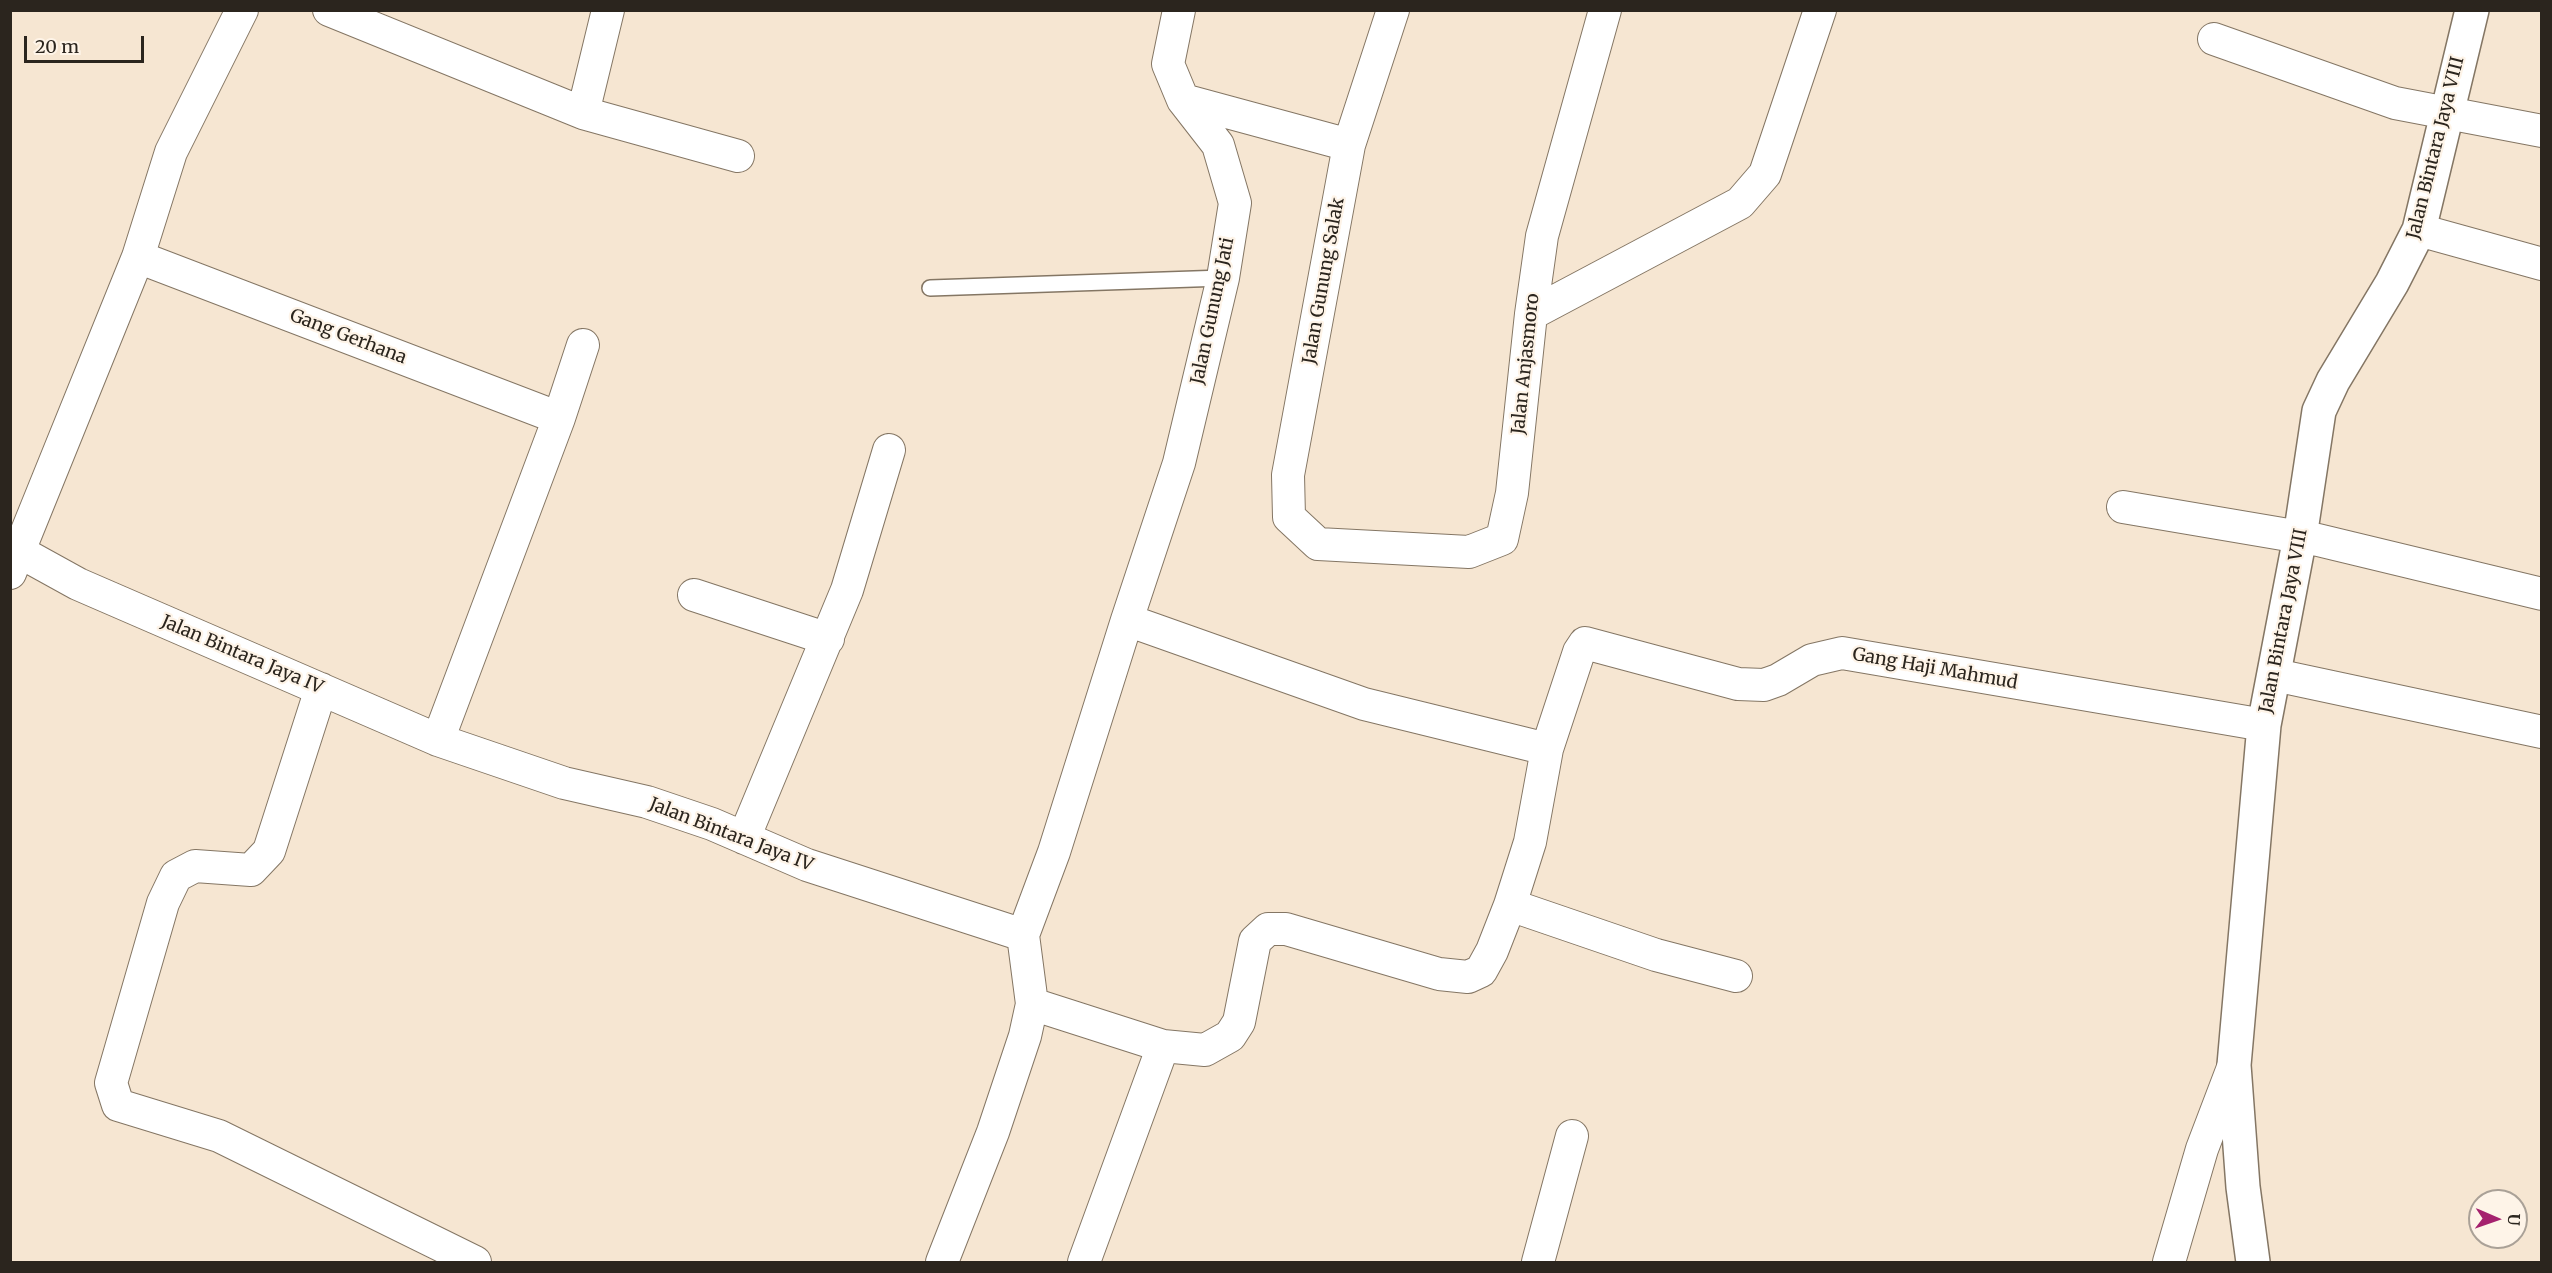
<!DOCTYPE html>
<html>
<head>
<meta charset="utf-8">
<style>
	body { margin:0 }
	#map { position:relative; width:2552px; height:1273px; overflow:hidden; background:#f6e6d2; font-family:Merriweather,serif }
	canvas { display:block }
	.frame { position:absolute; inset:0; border:12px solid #2b251e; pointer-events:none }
	.north { position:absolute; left:2468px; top:1189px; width:60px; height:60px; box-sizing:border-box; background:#fef4e8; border:2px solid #aaa197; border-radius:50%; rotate:92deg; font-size:16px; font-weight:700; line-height:24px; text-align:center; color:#2b251e }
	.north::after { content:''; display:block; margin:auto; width:21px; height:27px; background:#a5216e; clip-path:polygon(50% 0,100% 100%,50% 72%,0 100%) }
	.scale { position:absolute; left:24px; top:36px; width:120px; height:27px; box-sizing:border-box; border:3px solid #2b251e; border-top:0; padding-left:8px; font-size:18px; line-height:21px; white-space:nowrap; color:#2b251e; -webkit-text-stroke:4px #fef4e8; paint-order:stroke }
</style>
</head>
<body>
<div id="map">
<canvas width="2552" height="1273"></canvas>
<div class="frame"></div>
<div class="north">U</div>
<div class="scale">20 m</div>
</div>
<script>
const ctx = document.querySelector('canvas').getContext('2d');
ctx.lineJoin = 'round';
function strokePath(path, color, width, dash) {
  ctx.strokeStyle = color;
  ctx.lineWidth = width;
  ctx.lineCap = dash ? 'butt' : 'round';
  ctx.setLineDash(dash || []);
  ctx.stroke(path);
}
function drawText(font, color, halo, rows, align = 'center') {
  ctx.font = font + ' Merriweather,serif';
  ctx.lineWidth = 4.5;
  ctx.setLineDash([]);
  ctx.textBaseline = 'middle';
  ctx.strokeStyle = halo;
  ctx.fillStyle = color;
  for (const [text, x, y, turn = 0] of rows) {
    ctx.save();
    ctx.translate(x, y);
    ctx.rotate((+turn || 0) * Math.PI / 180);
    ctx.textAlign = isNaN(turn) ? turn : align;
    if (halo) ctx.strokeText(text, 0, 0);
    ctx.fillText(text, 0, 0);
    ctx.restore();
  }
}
const service = new Path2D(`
	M930,288l293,-10`);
const minor = new Path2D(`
	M329,10l254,103 155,43
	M1393,10l-44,135 -61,330 1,42 29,27 151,8 33,-13 10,-46 19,-179 11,-78 63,-226
	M2214,39l181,64 147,28
	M1183,100l166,45
	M583,113l25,-103
	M2419,230l123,34
	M138,257l421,161
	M1531,314l209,-111 25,-29 55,-164
	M2123,507l195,33 224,54
	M10,550l10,2 58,32 360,156 126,43 83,19 65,22 95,41 216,70
	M10,573l128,-316 33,-105 71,-142
	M694,595l134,44
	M1127,620l237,84 183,45
	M2275,675l267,57
	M321,689l-52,162 -18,19 -56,-4 -19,10 -13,27 -52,180 7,22 101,31 256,126
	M438,740l121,-322 24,-73
	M744,838l103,-248 42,-140
	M1510,905l146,50 80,21
	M1032,1004l131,42 42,4 25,-14 9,-14 16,-81 13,-12h18l153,45 29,3 13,-6 11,-20 18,-46 20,-63 17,-93 32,-97 6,-9 153,41 26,1 14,-5 34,-20 30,-7 422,72
	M942,1262l51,-130 32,-96 7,-32 -9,-69 31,-83 73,-232 52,-157 44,-185 12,-75 -17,-58 -35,-45 -15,-36 11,-54
	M1084,1262l79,-216
	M1538,1262l34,-126
	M2169,1262l33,-113 32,-84`);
const tertiary = new Path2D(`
	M2253,1262l-10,-75 -9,-122 30,-340 36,-188 19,-126 14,-30 59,-98 27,-53 53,-220`);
const streetNames = [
	["Jalan Bintara Jaya VIII",2436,148,-76],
	["Jalan Gunung Salak",1324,281,-80],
	["Jalan Gunung Jati",1213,311,-78],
	["Gang Gerhana",348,337,21],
	["Jalan Anjasmoro",1526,364,-84],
	["Jalan Bintara Jaya VIII",2284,621,-79],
	["Jalan Bintara Jaya IV",242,655,23],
	["Gang Haji Mahmud",1935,669,10],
	["Jalan Bintara Jaya IV",731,835,21]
];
strokePath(service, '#847664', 18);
strokePath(minor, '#847664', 34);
strokePath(tertiary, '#847664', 36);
strokePath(service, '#fff', 15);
strokePath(minor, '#fff', 32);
strokePath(tertiary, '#fff', 33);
drawText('18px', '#2b251e', '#fef4e8', streetNames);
</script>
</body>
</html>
